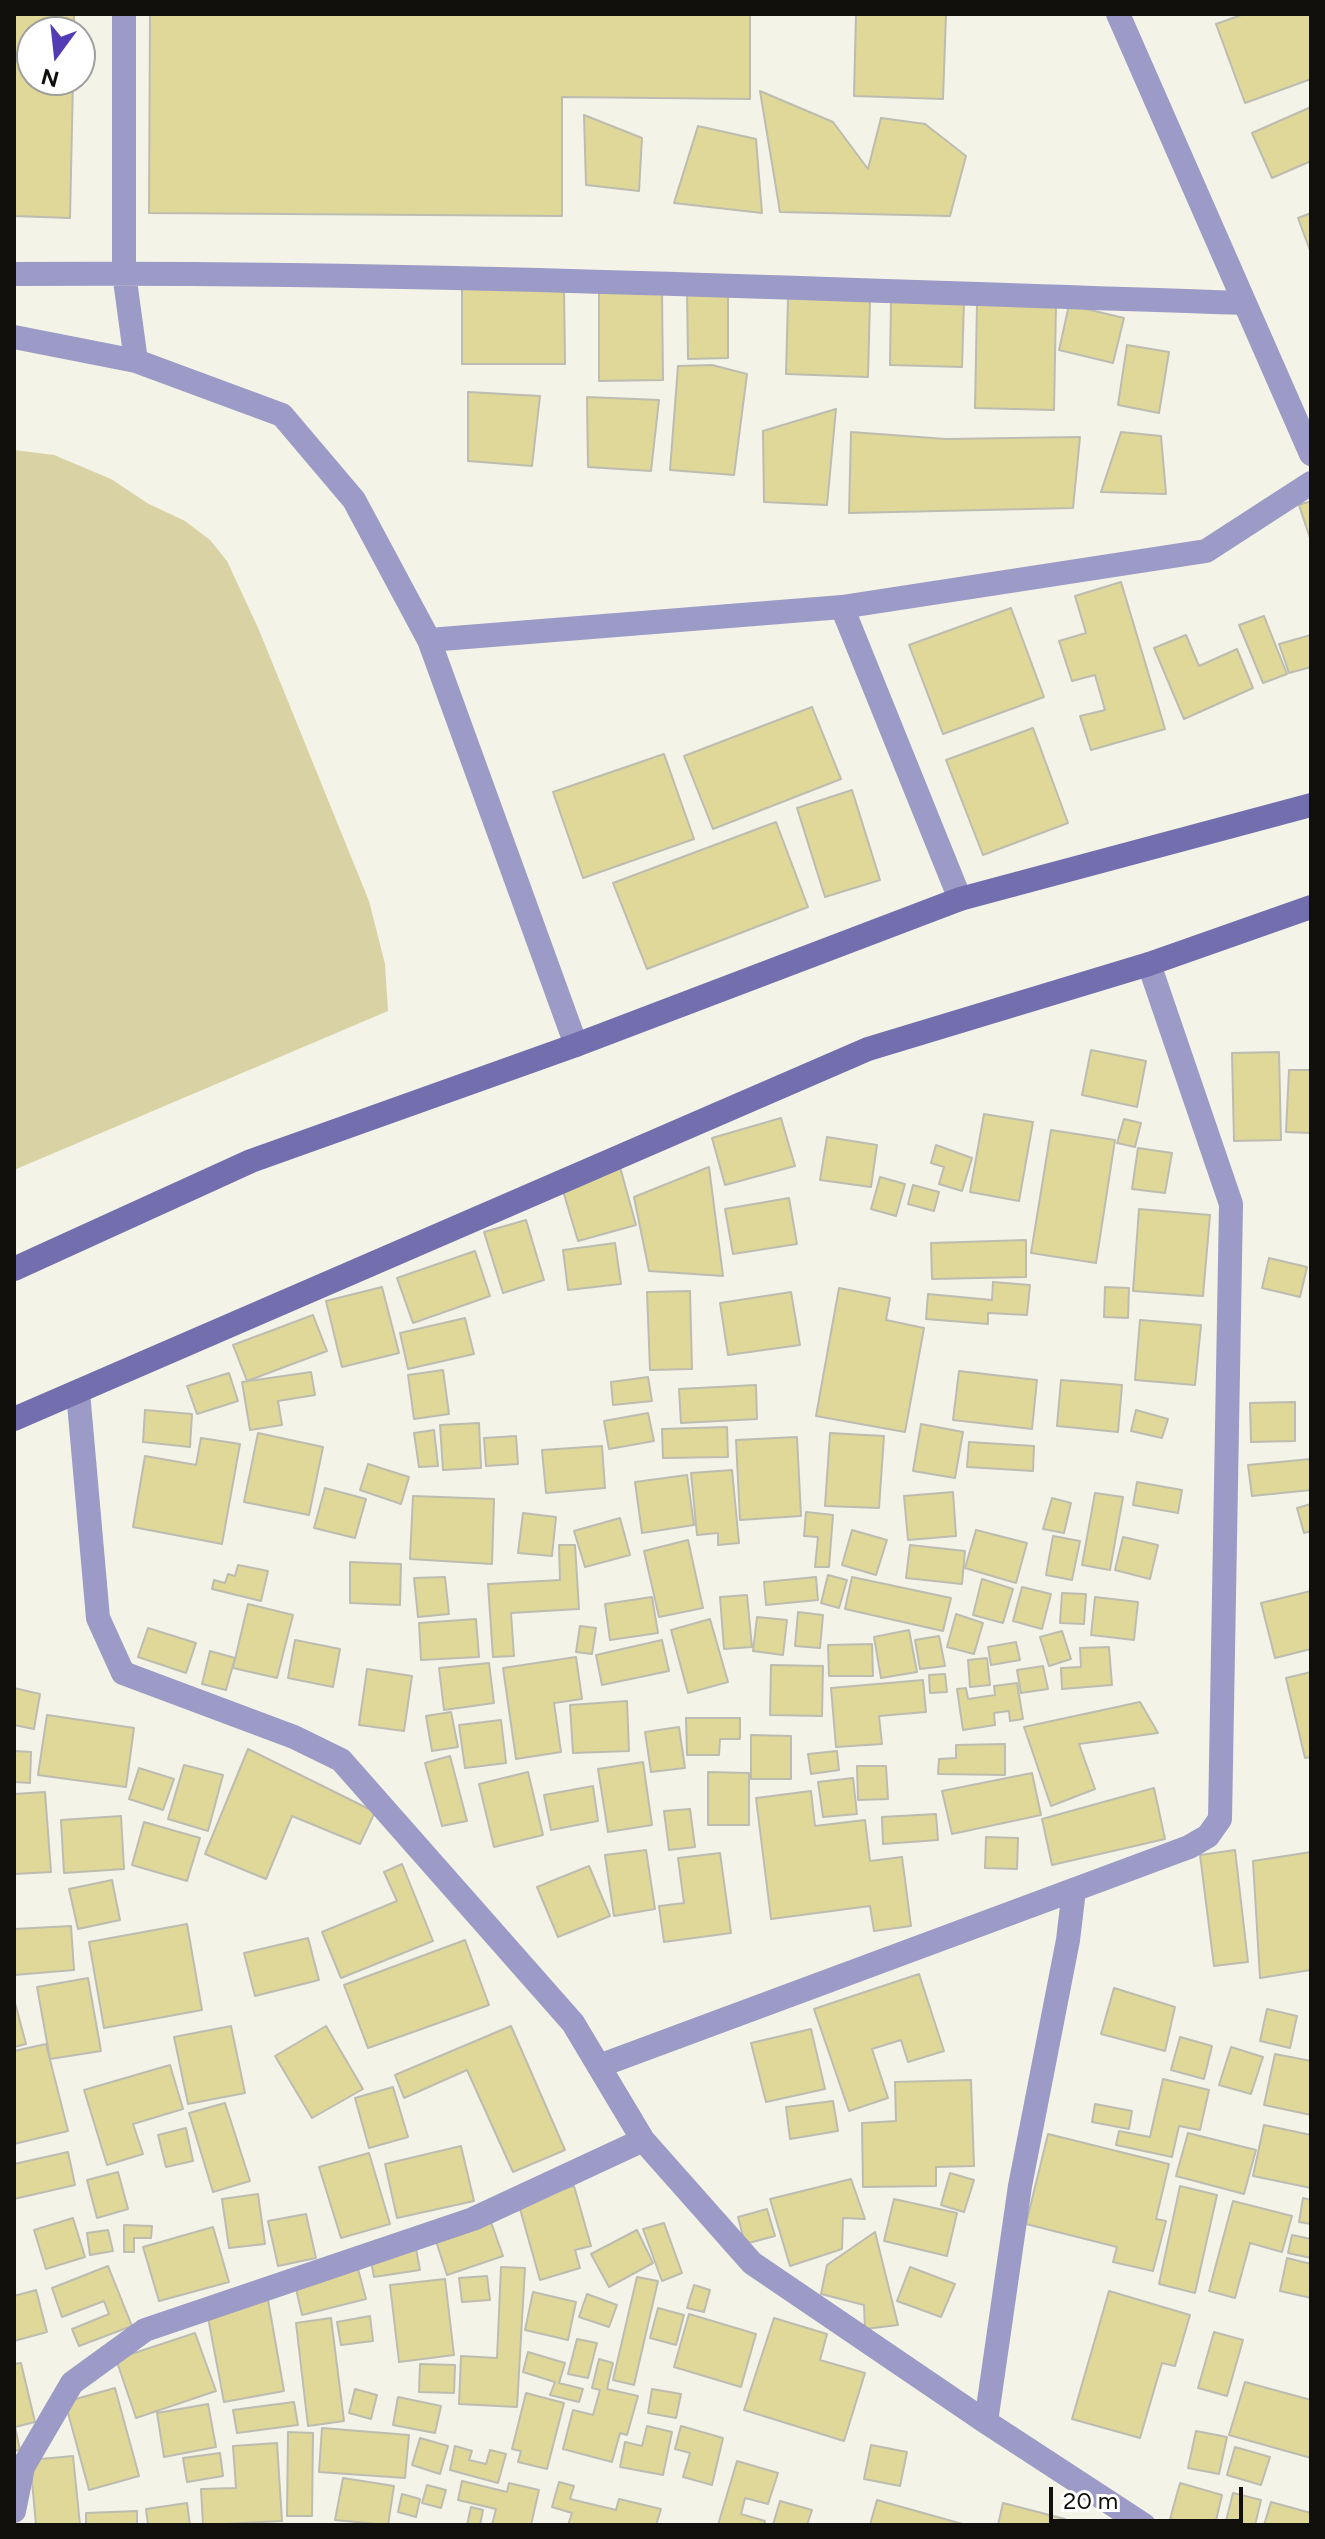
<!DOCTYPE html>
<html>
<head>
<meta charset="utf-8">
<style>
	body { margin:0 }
	#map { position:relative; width:1325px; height:2539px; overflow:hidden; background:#f4f3e7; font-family:Figtree,sans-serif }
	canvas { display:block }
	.frame { position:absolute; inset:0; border:16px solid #100f0b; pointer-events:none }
	.north { position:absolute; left:16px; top:16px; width:80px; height:80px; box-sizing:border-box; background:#fff; border:2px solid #9f9f9d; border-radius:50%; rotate:195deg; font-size:22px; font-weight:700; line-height:32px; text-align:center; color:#100f0b }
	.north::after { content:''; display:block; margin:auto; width:28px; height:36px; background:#533cb3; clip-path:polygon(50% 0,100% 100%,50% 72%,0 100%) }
	.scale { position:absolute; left:1049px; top:2487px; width:194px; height:36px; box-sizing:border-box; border:4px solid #100f0b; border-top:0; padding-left:10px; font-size:24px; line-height:28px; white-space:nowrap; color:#100f0b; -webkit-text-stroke:6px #fff; paint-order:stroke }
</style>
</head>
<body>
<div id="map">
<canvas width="1325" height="2539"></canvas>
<div class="frame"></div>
<div class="north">N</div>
<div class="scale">20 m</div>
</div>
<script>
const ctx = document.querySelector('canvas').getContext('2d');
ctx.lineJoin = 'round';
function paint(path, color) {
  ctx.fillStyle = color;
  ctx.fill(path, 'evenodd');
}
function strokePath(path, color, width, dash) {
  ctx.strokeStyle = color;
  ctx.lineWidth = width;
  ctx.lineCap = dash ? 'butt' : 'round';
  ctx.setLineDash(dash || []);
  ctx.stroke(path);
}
const green = new Path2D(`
	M14,450l40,5 57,24 36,24 38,18 25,19 17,21 32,69 110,271 16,63 3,47 -374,159z`);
const building = new Path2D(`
	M14,14h60v18h-42v48h41l-3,138 -56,-2z
	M150,14h600v85l-188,-2v119l-413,-3z
	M856,14h90l-3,85 -89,-3z
	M1244,14h66l1,65 -66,24 -29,-79z
	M760,91l73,31 35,47 13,-51 44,6 41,32 -16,60 -170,-4z
	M1311,107v54l-39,17 -20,-45z
	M584,115l58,23 -3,53 -53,-6z
	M698,126l58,13 6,74 -88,-10z
	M1311,213v40l-13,-35z
	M564,288l1,76h-103v-75z
	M728,289v69l-40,1 -1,-69z
	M662,292l1,88 -64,1v-88z
	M788,298l82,2 -2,77 -82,-3z
	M891,301h73l-2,66 -72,-2z
	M977,304l79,1 -2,105 -79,-2z
	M1069,305l55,13 -11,45 -54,-13z
	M1127,345l42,7 -10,61 -41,-8z
	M712,365l35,9 -13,101 -64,-5 8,-104z
	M468,392l72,4 -8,70 -64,-5z
	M587,397l72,3 -8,71 -63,-4z
	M836,409l-9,96 -63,-3 -1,-71z
	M851,432l95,7 134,-2 -7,71 -224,5z
	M1121,432l40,4 5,58 -65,-2z
	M1311,501v40l-12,-36z
	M1121,582l44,147 -74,21 -11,-34 25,-6 -10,-35 -23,6 -13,-40 27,-8 -11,-37z
	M1011,608l33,89 -101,37 -34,-89z
	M1264,616l23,58 -24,9 -24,-58z
	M1186,635l13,31 38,-17 16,39 -69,31 -30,-71z
	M1311,635v32l-22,6 -10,-29z
	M812,707l29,72 -128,50 -29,-73z
	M1033,728l35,95 -85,32 -37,-95z
	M664,754l30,85 -111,39 -30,-86z
	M852,790l28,90 -55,17 -28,-89z
	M776,822l32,85 -161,62 -34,-86z
	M1091,1050l55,11 -9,46 -55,-12z
	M1279,1052l2,88 -47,1 -2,-88z
	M1289,1070h22v63l-25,-1z
	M984,1114l49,8 -14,79 -49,-9z
	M781,1118l14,48 -70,19 -13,-47z
	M1124,1119l17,4 -6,24 -18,-4z
	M1051,1130l64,10 -19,123 -65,-10z
	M827,1137l50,8 -6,42 -51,-7z
	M936,1145l36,13 -10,33 -23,-7 5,-17 -13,-4z
	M1138,1148l34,5 -7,40 -33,-4z
	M620,1167l16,58 -58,16 -17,-57z
	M709,1167l14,109 -74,-5 -15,-74z
	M880,1177l25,7 -9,32 -25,-7z
	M913,1185l26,7 -5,19 -26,-7z
	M789,1198l8,46 -64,10 -8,-45z
	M1139,1209l71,6 -7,81 -70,-5z
	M526,1220l18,60 -41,13 -19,-61z
	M1026,1240v37l-94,2 -1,-36z
	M615,1243l6,41 -53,6 -5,-40z
	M475,1251l15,45 -77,27 -16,-45z
	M1269,1258l38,9 -7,30 -38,-9z
	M993,1282l37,3 -3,30 -39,-2v11l-62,-5 2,-25 64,6z
	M382,1287l17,66 -57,14 -16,-66z
	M1105,1287l24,1 -1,30 -24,-1z
	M839,1288l51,10 -4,22 38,8 -19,104 -89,-16z
	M690,1291l2,78 -42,1 -3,-78z
	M791,1292l9,53 -72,10 -8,-52z
	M313,1315l14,36 -80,30 -14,-36z
	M465,1318l9,36 -66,15 -8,-36z
	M1140,1320l61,5 -6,60 -60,-5z
	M443,1370l6,44 -35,5 -6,-44z
	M959,1371l78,9 -5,49 -79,-9z
	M311,1372l4,23 -37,6 4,24 -32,5 -8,-48z
	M229,1373l9,28 -41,13 -10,-28z
	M648,1377l4,24 -39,4 -2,-23z
	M1061,1380l61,5 -4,47 -61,-6z
	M756,1385l1,34 -76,4 -2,-34z
	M1295,1402v39l-44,1 -1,-39z
	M145,1410l47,4 -2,33 -47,-5z
	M1136,1410l32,9 -6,19 -31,-7z
	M648,1413l6,28 -45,8 -5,-28z
	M479,1423l2,45 -38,2 -3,-45z
	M921,1424l42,8 -8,46 -42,-7z
	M727,1427l1,30 -65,1 -1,-29z
	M434,1430l4,36 -19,1 -5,-34z
	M258,1433l65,14 -14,68 -65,-13z
	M830,1433l54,3 -5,72 -54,-2z
	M516,1436l2,28 -32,2 -2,-28z
	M797,1437l4,79 -61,4 -4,-80z
	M201,1438l39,6 -18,100 -89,-17 12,-71 51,9z
	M969,1442l65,4 -1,25 -66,-4z
	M602,1446l3,42 -59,5 -4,-43z
	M1311,1459v31l-59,6 -4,-31z
	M368,1464l41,13 -8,27 -41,-14z
	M732,1470l7,73 -21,2v-12l-21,2 -6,-62z
	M687,1475l7,50 -52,8 -7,-51z
	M1137,1482l45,8 -4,23 -45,-8z
	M325,1488l41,11 -11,39 -41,-10z
	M953,1492l3,44 -48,4 -4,-44z
	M1095,1493l28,4 -13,73 -28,-5z
	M413,1496l81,3 -2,65 -82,-5z
	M1052,1498l19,5 -7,30 -21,-4z
	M1311,1504v27l-7,2 -7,-25z
	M806,1512l27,3 -4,52h-14l3,-30 -14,-1z
	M523,1513l33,4 -4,39 -34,-3z
	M620,1518l10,37 -45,12 -11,-36z
	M852,1530l35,10 -11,35 -34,-10z
	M976,1530l51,13 -11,40 -51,-15z
	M1053,1536l27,5 -8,39 -26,-5z
	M1123,1537l35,8 -8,34 -35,-9z
	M688,1540l15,68 -44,9 -15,-66z
	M559,1545h16l4,64 -68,4 3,43 -21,1 -5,-73 72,-4z
	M910,1545l55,6 -3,33 -56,-6z
	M350,1562l51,2 -1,41 -50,-2z
	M238,1565l30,6 -7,30 -49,-12 2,-9 11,3 3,-9 7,2z
	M828,1575l19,5 -8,28 -18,-5z
	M445,1577l4,37 -31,3 -4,-39z
	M816,1577l2,23 -52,5 -2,-23z
	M852,1577l99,21 -8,33 -98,-22z
	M982,1579l31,10 -10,34 -30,-8z
	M1022,1587l29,7 -9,35 -29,-8z
	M1311,1591v58l-36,9 -14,-55z
	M1062,1593l24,1 -2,30 -24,-1z
	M747,1595l5,52 -28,2 -4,-52z
	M652,1597l6,36 -48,7 -5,-36z
	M1095,1597l43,5 -4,38 -43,-5z
	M248,1604l45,11 -16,63 -44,-10z
	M798,1612l25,3 -3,33 -25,-2z
	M956,1614l27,9 -9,31 -27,-7z
	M757,1617l30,3 -4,35 -30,-4z
	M476,1619l3,38 -58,3 -2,-37z
	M710,1619l18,63 -40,11 -17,-63z
	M580,1626l16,2 -4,26 -16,-2z
	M148,1628l48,15 -10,30 -48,-16z
	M909,1630l8,42 -36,6 -7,-41z
	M1062,1631l9,28 -22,7 -9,-29z
	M939,1636l6,30 -25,3 -5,-29z
	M295,1640l45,9 -7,38 -45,-9z
	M662,1640l7,31 -67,14 -6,-30z
	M1016,1642l4,18 -29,5 -3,-18z
	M872,1644l1,32h-44l-1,-31z
	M1109,1647l3,38 -50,4 -1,-21 20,-1 -1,-19z
	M210,1651l25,7 -9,32 -24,-6z
	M576,1657l6,42 -28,4 7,49 -45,7 -13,-91z
	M987,1658l3,27 -20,2 -2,-27z
	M489,1663l5,40 -50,7 -5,-42z
	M771,1665l52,1 -1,50 -52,-1z
	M1043,1666l5,23 -27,4 -4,-23z
	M367,1669l45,7 -8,55 -45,-6z
	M1311,1672v85l-6,1 -19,-80z
	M945,1674l2,18 -17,1 -1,-18z
	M923,1680l3,32 -47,4 3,28 -46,3 -5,-59z
	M1017,1683l6,36 -13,2 -1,-10 -15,2 1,12 -32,5 -6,-41 9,-1 2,11 27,-4 -1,-9z
	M14,1688l26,6 -6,35 -20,-4z
	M627,1701l2,50 -56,2 -3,-48z
	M1140,1702l18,31 -79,11 16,45 -44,17 -27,-79z
	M451,1712l7,35 -26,4 -6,-35z
	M47,1715l87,13 -8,59 -88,-12z
	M686,1718h54v21h-20l-1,16h-32z
	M501,1720l5,43 -41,5 -6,-43z
	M679,1727l6,41 -34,4 -6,-40z
	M751,1735l40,1v43h-40z
	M1005,1744v31l-67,-1 1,-15 17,-1v-13z
	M248,1749l127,63 -15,32 -68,-28 -26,63 -61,-25z
	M14,1751l17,1 -1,31 -16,-1z
	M837,1751l2,19 -28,4 -3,-20z
	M450,1756l17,65 -25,5 -17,-63z
	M643,1762l9,63 -44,7 -10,-63z
	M184,1765l39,10 -15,56 -40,-12z
	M857,1766h29l2,33 -30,1z
	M139,1768l35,11 -11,31 -34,-11z
	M528,1772l15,63 -49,12 -15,-63z
	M708,1772l41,1v52h-41z
	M1032,1773l9,42 -89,19 -10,-43z
	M853,1778l4,36 -34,3 -5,-35z
	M593,1786l5,35 -47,9 -7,-35z
	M1154,1788l11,51 -113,26 -10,-46z
	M811,1791l4,35 50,-6 5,41 32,-4 9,69 -37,5 -4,-25 -99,13 -15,-121z
	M45,1792l6,80 -37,2v-80z
	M690,1809l5,38 -26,3 -5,-39z
	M936,1814l2,26 -55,4 -1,-27z
	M121,1816l3,53 -60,4 -3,-53z
	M144,1822l56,16 -13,43 -55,-16z
	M986,1837l32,1 -1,31 -32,-1z
	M646,1850l9,59 -41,7 -9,-61z
	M1235,1850l13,112 -34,4 -14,-111z
	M1311,1852v118l-51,8 -7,-117z
	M720,1853l11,80 -67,9 -5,-36 25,-3 -6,-45z
	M402,1864l31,77 -92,37 -19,-46 75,-31 -13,-29z
	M589,1866l21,50 -52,21 -21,-50z
	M112,1880l8,40 -42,9 -9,-40z
	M187,1924l15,86 -98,18 -15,-86z
	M71,1926l3,44 -60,5v-46z
	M308,1938l11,42 -64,16 -11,-43z
	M465,1940l24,65 -121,43 -24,-63z
	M919,1974l25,77 -36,11 -7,-22 -29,9 16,49 -39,13 -35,-102z
	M88,1978l13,73 -51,8 -13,-72z
	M1114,1988l61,19 -10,44 -64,-17z
	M14,1999l12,45 -12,3z
	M1267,2009l30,7 -7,32 -30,-7z
	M231,2026l14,67 -57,11 -14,-67z
	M326,2026l37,63 -51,29 -37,-62z
	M511,2026l54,124 -52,22 -46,-102 -63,28 -9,-23z
	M811,2029l14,60 -59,13 -15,-59z
	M1180,2037l32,9 -8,33 -33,-9z
	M46,2044l22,87 -54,13v-93z
	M1231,2047l32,10 -12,37 -32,-9z
	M1275,2054l36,7v54l-47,-10z
	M170,2065l13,44 -50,15 10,30 -36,11 -23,-75z
	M1163,2079l46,11 -9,40 -21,-4 -7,31 -56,-12 3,-14 31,6z
	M971,2080l3,86 -38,1v19l-73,1 -1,-64 34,-2 -1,-39z
	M393,2087l15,50 -39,11 -14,-50z
	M833,2101l5,30 -48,8 -4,-32z
	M225,2103l25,78 -37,11 -24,-79z
	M1095,2104l37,7 -3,18 -37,-7z
	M1264,2125l47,10v53l-58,-12z
	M186,2128l7,33 -27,6 -8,-32z
	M1188,2133l68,17 -12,44 -68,-18z
	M1048,2134l121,30 -13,55 10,2 -13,50 -40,-9 4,-15 -91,-23z
	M461,2146l13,55 -77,17 -12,-54z
	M68,2152l7,33 -61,14v-35z
	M369,2153l21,71 -49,14 -22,-71z
	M118,2172l10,37 -31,9 -10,-38z
	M950,2173l24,7 -10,32 -23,-7z
	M851,2179l14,40 -22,-1 -1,31 -52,17 -20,-67z
	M574,2186l17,60 -16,4 5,18 -40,12 -22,-78z
	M1180,2186l37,9 -22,98 -36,-9z
	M258,2194l7,50 -36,4 -7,-49z
	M1303,2198l8,2v24l-12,-2z
	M894,2199l63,14 -10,43 -63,-15z
	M1233,2201l59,15 -10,36 -32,-9 -15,55 -26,-7z
	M767,2209l8,27 -30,8 -7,-27z
	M306,2214l10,44 -38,8 -10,-45z
	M73,2218l12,39 -39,12 -12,-39z
	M491,2222l12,34 -56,19 -11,-34z
	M664,2223l18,50 -20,8 -19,-52z
	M124,2225l28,1 -1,12h-17v14h-10z
	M213,2227l16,55 -70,19 -16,-54z
	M108,2230l5,21 -23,4 -3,-22z
	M637,2230l16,33 -44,24 -18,-33z
	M875,2232l23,93 -33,4 -1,-24 -43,-11 6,-29z
	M1292,2235l19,4v19l-23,-5z
	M416,2249l4,21 -46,7 -4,-21z
	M1287,2258l24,6v34l-31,-7z
	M357,2265l9,34 -64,16 -8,-35z
	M108,2266l24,60 -53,20 -7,-17 37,-15 -5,-13 -42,16 -10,-29z
	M501,2267l24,1 -8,139 -58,-3 2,-48 36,2z
	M910,2267l45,17 -14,33 -44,-16z
	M487,2276l3,24 -28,2 -3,-24z
	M637,2277l21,4 -24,104 -21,-5z
	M445,2279l9,76 -55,7 -9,-77z
	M694,2285l16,5 -6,22 -17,-4z
	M36,2290l11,42 -33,9v-45z
	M1109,2291l81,24 -15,51 -13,-3 -22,75 -68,-19z
	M533,2292l43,10 -8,38 -43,-10z
	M587,2294l30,11 -8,22 -30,-10z
	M268,2300l16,91 -60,11 -17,-90z
	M658,2308l26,7 -8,30 -26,-7z
	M689,2314l67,20 -15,53 -67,-20z
	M370,2316l3,25 -32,4 -4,-23z
	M331,2318l13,103 -36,5 -12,-103z
	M774,2318l53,16 -7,26 45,13 -21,68 -100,-31z
	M1214,2332l29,8 -16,56 -29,-8z
	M195,2333l21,58 -80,27 -20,-59z
	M577,2339l20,4 -9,35 -20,-4z
	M528,2352l37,11 -6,20 24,6 -4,13 -29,-7 5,-13 -32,-10z
	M599,2359l14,4 -6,26 31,7 -11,39 -7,-2 -8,29 -49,-13 10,-39 20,5 7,-25 -8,-2z
	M21,2363l14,59 -20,5 5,23 -6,1v-87z
	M420,2364l35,1 -1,28 -35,-1z
	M1245,2382l66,18v58l-82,-23z
	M115,2388l24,88 -50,14 -24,-88z
	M355,2389l22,6 -6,24 -22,-6z
	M652,2389l29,5 -5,24 -28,-5z
	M526,2393l38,10 -17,66 -29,-7 3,-11 -9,-2z
	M398,2397l43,9 -6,27 -42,-8z
	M294,2402l4,23 -61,8 -4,-23z
	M208,2404l8,43 -52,10 -7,-44z
	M647,2426l25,6 -9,43 -43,-8 5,-25 17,4z
	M681,2426l42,12 -11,47 -29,-8 7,-24 -15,-4z
	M322,2428l87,7 -4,43 -86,-6z
	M1196,2431l31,6 -8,37 -31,-6z
	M288,2432l25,1 -1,83h-25z
	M420,2438l28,8 -8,28 -28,-9z
	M277,2443l5,78 -79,4 -2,-36 35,-1 -3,-42z
	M871,2445l36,7 -7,34 -36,-7z
	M455,2446l17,5 -3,9 17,4 4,-14 16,4 -8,29 -48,-13z
	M1235,2447l35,10 -9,28 -34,-10z
	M220,2453l3,23 -36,6 -4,-24z
	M73,2456l7,69h-44l-6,-65z
	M737,2461l41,12 -10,31 -23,-6 -4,16 24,7 -1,4h-46z
	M343,2478l51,8 -6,39 -53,-5z
	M462,2481l45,11 2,-9 30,7 -8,35h-39l4,-16 -38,-9z
	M559,2482l15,4 -4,13 46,11 3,-11 42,10 -5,16h-88l4,-12 -20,-6z
	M1180,2483l42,12 -7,30h-18l-27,-6z
	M427,2485l19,5 -5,18 -19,-5z
	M1233,2493l28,7 -6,25h-30z
	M402,2494l18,5 -4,18 -18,-5z
	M877,2500l89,25h-96z
	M780,2501l32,9 -5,15h-34z
	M1271,2502l40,11v12h-47z
	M187,2503l3,22h-42l-2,-16z
	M1003,2503l62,16 -1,6h-66z
	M471,2507l12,3 -3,15h-13z
	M137,2511v14h-51v-12z`);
const street = new Path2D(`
	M124,14v259l12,88
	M1118,14l193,440
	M14,274c410,-3 819,16 1229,29
	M14,337l122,24 146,54 72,85 75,140 147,405
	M842,607l118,292
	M429,640l413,-33 364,-56 105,-68
	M78,1392l20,226 25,55 171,64 47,23 232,263 70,117 109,123 234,159 158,103
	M599,2066l590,-219 19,-11 12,-17 11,-615 -82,-240
	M986,2422l34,-236 48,-246 6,-50
	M14,2511l9,-44 49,-84 73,-53 328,-111 170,-79`);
const secondary = new Path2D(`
	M14,1269l237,-108 325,-116 384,-146 351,-94
	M14,1419l854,-370 281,-85 162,-57`);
paint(green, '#d8d2a5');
paint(building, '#e0d899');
strokePath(building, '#bdbcb0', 2);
strokePath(street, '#9c9ac6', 24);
strokePath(secondary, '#736fae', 24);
</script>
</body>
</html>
